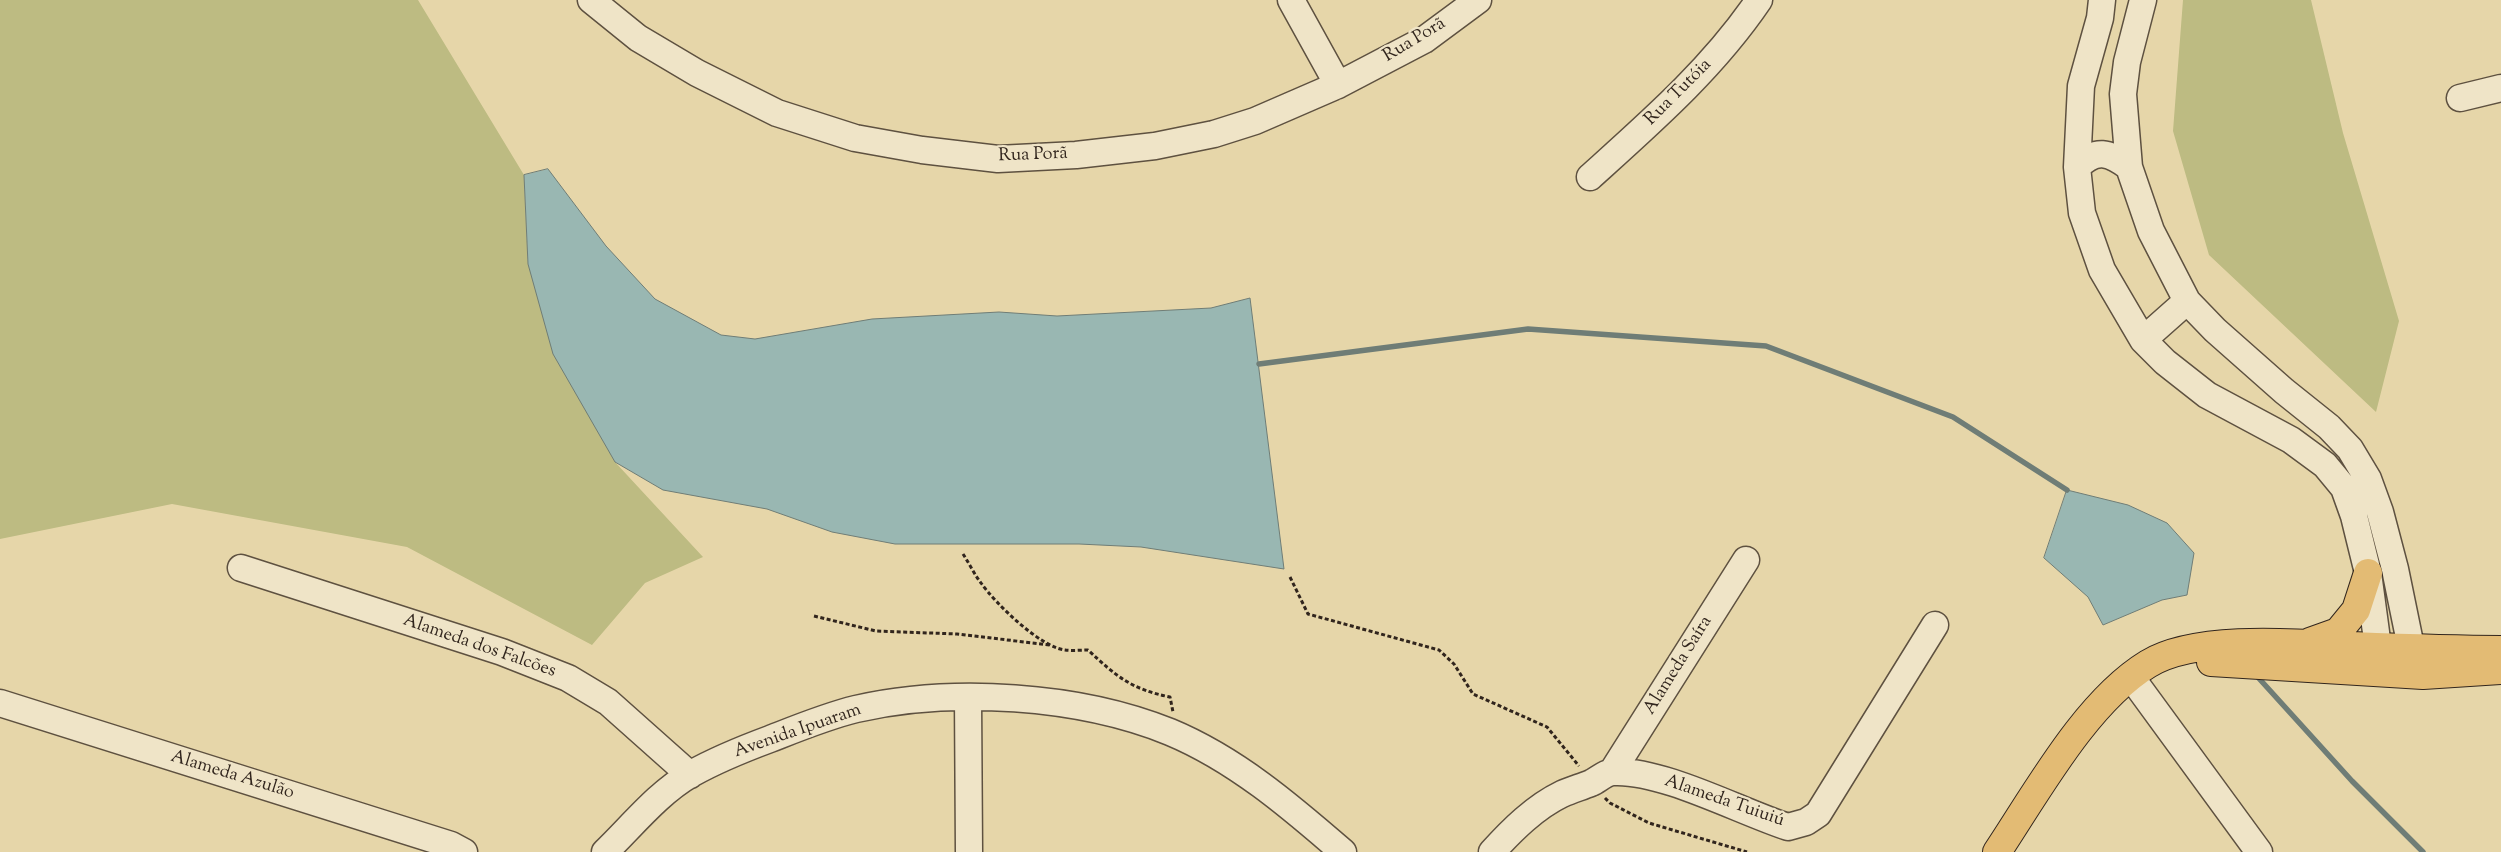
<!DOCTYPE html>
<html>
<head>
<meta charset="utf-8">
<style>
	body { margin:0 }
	canvas { display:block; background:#e6d6a9 }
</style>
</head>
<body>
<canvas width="2501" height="852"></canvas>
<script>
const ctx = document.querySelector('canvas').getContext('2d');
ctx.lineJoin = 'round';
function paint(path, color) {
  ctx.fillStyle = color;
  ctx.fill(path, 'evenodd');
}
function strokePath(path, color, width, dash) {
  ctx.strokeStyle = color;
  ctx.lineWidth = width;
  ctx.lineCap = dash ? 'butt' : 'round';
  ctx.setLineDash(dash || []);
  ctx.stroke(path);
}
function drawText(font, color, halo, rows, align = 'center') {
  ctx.font = font + ' "Sorts Mill Goudy",serif';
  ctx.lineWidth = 4.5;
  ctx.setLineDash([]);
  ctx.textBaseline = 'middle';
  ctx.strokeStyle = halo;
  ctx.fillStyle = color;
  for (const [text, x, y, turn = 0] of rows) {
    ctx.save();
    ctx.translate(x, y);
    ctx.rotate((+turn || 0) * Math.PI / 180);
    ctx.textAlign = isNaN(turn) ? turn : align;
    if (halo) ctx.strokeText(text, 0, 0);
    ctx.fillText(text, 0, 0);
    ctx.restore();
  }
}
const green = new Path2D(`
	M0,0h418l106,175 4,89 87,198 88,95 -58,26 -53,62 -185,-98 -235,-43 -172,35z
	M2183,0h128l32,133 56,188 -23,91 -167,-157 -36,-124z`);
const water = new Path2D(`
	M548,169l58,77 49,53 66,36 34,4 117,-20 127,-7 58,4 154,-8 39,-10 34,271 -143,-22 -62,-3h-184l-63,-12 -65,-23 -104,-19 -48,-28 -62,-108 -25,-90 -4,-89z
	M2067,490l61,15 39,18 27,30 -7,42 -25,5 -59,25 -15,-28 -44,-39z`);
const stream = new Path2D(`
	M1259,364l269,-35 238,17 187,71 114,73
	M2255,674l97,107 71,71`);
const path = new Path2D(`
	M963,554c6,9 11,20 18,29 15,21 59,64 84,67 7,1 16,0 23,0 29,27 43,39 82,47l3,15
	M1290,577l18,37 131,36 15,14 19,30 74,33 32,39
	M814,616l62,15 81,3 93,11
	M1605,798l5,5 39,20 98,29`);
const minor = new Path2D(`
	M591,0l47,38 59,35 80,40 78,25 67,12 76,9 78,-4 79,-9 59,-12 41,-13 83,-36 86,-45 54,-40
	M1291,0l47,85
	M2102,0l-2,18 -19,68 -4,81 5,46 20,57 41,70 22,22 42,33 84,45 34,25 19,23 10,28 14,57 10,74
	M2143,0l-16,62 -4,32 6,73 22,64 36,70 28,29 69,61 45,36 21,22 18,30 12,33 15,57 16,78
	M2460,98l41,-10
	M2077,167c19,-19 32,-15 52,0
	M1590,177c61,-55 123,-109 169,-177
	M2143,340l44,-39
	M241,568l261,84 66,26 40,24 82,73
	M2131,677l128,175
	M968,697l1,155
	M0,703l451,142 13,7
	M1612,772l134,-212
	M605,852c27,-26 53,-59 86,-78 25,-14 52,-25 79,-35 28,-11 57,-23 86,-30 96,-22 223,-14 314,23 65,27 120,74 173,120
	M1492,852c20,-22 43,-45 70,-58 9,-4 19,-7 29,-11 7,-3 15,-11 23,-11 49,-2 125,39 174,55l18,-5 12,-8 117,-189`);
const major = new Path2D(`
	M2310,642l28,-10 18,-22 12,-37
	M2211,662l212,13 78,-5
	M1997,852c40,-60 89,-150 151,-188 47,-29 147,-21 201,-18 51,2 101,4 152,4`);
const streetNames = [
	["Rua Porã",1415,41,-31],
	["Rua Tutóia",1679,93,-45],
	["Rua Porã",1033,156,-2],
	["Alameda dos Falcões",479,647,19],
	["Alameda Saíra",1679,666,-58],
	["Avenida Ipuaram",798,732,-19],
	["Alameda Azulão",232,776,17],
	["Alameda Tuiuiú",1724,802,19]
];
paint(green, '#bdbb82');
paint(water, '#99b7b2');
strokePath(water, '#6f7d76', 1);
strokePath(stream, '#6f7d76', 5.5);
strokePath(minor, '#5e5140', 29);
strokePath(major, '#31251d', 30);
strokePath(path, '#31251d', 3, [4, 2.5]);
strokePath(minor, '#efe4c7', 26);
strokePath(major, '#e3bb74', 28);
drawText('18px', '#31251d', '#efe4c7', streetNames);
</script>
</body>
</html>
